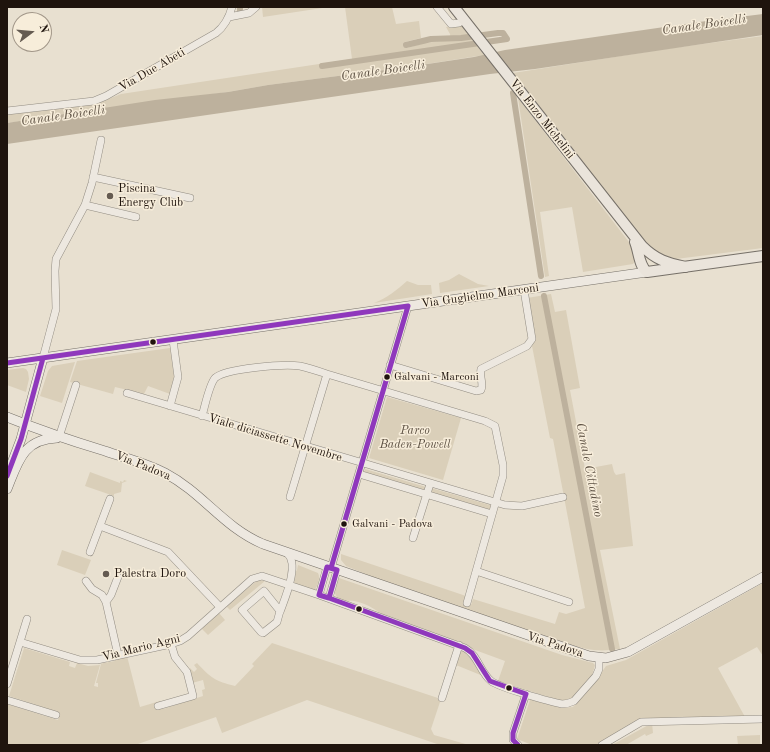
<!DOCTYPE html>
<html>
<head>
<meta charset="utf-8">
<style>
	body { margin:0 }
	#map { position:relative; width:770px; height:752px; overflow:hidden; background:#e8e0d0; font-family:"Old Standard TT",serif }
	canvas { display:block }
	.frame { position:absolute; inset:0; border:8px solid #1f140d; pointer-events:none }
	.north { position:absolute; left:12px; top:12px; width:40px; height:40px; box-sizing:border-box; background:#f7edda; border:1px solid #a19688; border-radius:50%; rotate:74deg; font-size:11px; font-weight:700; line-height:16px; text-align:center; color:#1f140d }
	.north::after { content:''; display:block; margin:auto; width:14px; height:18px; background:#655b51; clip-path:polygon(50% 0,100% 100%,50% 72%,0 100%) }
</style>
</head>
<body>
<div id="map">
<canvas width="770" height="752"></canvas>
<div class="frame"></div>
<div class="north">N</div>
</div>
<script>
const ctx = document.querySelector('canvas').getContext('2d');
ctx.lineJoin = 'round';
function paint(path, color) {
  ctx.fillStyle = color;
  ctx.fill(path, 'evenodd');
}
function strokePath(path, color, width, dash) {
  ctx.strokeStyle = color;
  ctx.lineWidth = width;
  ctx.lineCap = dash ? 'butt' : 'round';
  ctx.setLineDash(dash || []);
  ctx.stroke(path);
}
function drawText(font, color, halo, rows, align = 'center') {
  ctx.font = font + ' "Old Standard TT",serif';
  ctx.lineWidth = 3;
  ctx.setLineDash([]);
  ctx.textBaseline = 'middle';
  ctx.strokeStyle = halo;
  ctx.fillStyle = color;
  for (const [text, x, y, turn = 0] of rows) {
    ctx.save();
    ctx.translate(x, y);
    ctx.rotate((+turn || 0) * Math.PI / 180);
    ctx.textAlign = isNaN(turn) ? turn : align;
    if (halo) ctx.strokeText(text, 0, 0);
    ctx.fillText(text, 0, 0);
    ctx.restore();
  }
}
const green = new Path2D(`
	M262,7h67l-66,10z
	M345,7h47l4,17 23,-3 2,17 -16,4 2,6 17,-5 27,-3 -1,-6 -4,-7 15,-2 23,30 -76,12 -140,18 -40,7 -221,31v-9l99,-14 15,-6 231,-35z
	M763,36v212l-87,11h-11l-20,-16 -132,-170 152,-24z
	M518,98l114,148 4,14 -3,4 -50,8 -11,-65 -32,5 9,64 -4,1z
	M459,274l19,10 11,2 -49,7 -1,-10 10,-3z
	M407,281l11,4h13l1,9 -58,9c13,-5 23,-13 33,-22z
	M551,294l4,18 11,-2 14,78 -10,2 15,79 27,-5 2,8 2,3 9,-2 8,73 -33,4 20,99c-23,3 -31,1 -53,-5l-170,-57 -51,-21 -5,-6v-6l125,42 -2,8 7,1 2,-6 82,25 4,-12 7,2 19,-6 -32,-169 -3,-1 -18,-92 4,-8 -9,-40z
	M170,348l4,29 -4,17 -22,-8 -4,8 -29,-7 -2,7 -43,-12 7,-21z
	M75,362l-13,41 -22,-7 8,-25 4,-5z
	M23,368l3,1 2,3 1,7 -3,13 -19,-7v-15z
	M387,397l74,21 -18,62 -74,-22z
	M365,469l61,18 -1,3 -61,-17z
	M90,472l30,11v-2l3,1 1,-2 3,1 -5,2 -1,9 -7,2v2l-29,-10z
	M431,488l62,18 -2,4 -61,-17z
	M62,550l29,10 -6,15 -28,-10z
	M298,565l20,8c3,6 -1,13 -4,19l-20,-7 2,-14 1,-1z
	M339,578l223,77 31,8 2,2 -3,11 -20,22 -4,2h-10l-60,-19 7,-20 -120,-44c-9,-8 -20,-14 -31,-16 -4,-1 -9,1 -13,-1 -10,-4 -5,-15 -2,-22z
	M258,580l7,1 -35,29 -4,-4z
	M763,583v73l-6,-9 -39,21 27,49 -105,3 -43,25h-65l-15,-6 14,-42 31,11 11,-1 24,-28 9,-13 20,-6z
	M219,613l6,7 -17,15 -6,-6z
	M272,643l169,56 -10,30 3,6 35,10h-29l-133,-45 -85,33 -6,-16 -81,28h-128v-41l51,16 2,-7 -51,-17 15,-48 46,14 -1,4 6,2 2,-5 11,3 12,-1 -6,21 4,1v-4h-2l5,-19 2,-1 12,-2 -1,-3 13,-2 13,51 20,-6 3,8 40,-13 -1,-6 3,-1 -2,-9 -11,3 -3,-11 1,-4 4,4 3,-3 -3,-4 3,-2c14,15 18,18 38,23l19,-20 -2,-2z
	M461,650c10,3 16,17 22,26l-27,-11z
	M652,723l1,10 -7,3 -1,-2 -19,11h-14z
	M760,735v10h-22l-1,-9z`);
const water = new Path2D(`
	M763,14v21l-228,34 -45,5 -483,70v-21l148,-23 73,-8 40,-7 140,-18 66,-10 31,-7 194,-28z`);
const canal = new Path2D(`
	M240,11v-4
	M322,66l185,-27 -4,-6h-5l-37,5 -30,1 -25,6
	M513,93l28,183
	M544,296l68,353`);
const street = new Path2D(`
	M437,7l14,17 8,-1
	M229,17l20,-4 7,-6
	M7,111l87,-10 12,-5 110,-63c9,-7 13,-15 16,-26
	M93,177l97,21
	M85,205l51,12
	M43,358l13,-49 -1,-38 1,-12 29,-54 7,-22 9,-43
	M390,365l86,26 5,-1c3,-6 -2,-14 0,-21l46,-23 5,-7 -8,-49
	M127,393l378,112 17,1 41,-9
	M170,406l8,-29 -5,-37
	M202,416c3,-10 7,-31 13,-38 11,-10 69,-14 85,-12 9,2 18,5 27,8l158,47 10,5 8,39v11l-36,127
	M59,437l17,-52
	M359,474l133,40
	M290,497l37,-123
	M100,526l68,26 52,55
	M413,538l17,-54
	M90,552l20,-53
	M331,568l77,-262
	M476,571l93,31
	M86,581l6,8 10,6 4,7 12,53
	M264,591l16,20 -3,11 -14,11 -2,-1 -19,-22z
	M319,595l8,-28
	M329,598l8,-28
	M106,602l5,-7 7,-18
	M280,612c5,-14 20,-48 7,-59
	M20,642l60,18h17l74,-16 9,-3 8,-5 64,-57 10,-3 57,19 146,53c13,7 15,24 26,33 7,6 60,21 71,23 4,0 8,-1 12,-3l22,-25 3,-7v-11
	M7,684l20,-65
	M442,698l17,-53
	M7,700l49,15
	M158,706l35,-10 -6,-24 -12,-15 -4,-13
	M518,745l-5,-5v-7l13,-39
	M602,745l39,-23 122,-3`);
const secondary = new Path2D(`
	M7,363l640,-91
	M7,417c32,13 65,24 98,34 20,7 41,12 60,22 38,20 58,54 98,71l326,112 17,2 22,-6 135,-75
	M7,476l14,-37 22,-81
	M7,489c11,-27 16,-50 50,-51`);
const primary = new Path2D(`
	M454,7l188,239c14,14 25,17 44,21
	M635,242c4,10 4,24 12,30
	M647,272l116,-16`);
const bus1 = new Path2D(`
	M7,363l401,-57
	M7,476l14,-37 22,-81
	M327,567l10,3 -8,28 -10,-3z
	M331,568l77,-262
	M329,598l136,50 7,5 18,28 36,13
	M518,745l-5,-5v-7l13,-39`);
const markers = [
	[110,196,4,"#655b51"],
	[153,342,3.5,"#1f140d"],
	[387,377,3.5,"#1f140d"],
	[344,524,3.5,"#1f140d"],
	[106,574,4,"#655b51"],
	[359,609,3.5,"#1f140d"],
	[509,688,3.5,"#1f140d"]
];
const busNames = [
	["Galvani - Marconi",394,377],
	["Galvani - Padova",352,524]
];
const streetNames = [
	["Via Due Abeti",152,70,-30],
	["Via Enzo Michelini",542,119,52],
	["Via Guglielmo Marconi",480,296,-8],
	["Viale diciassette Novembre",275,438,17],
	["Via Padova",143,466,22],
	["Via Padova",555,645,18],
	["Via Mario Agni",141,648,-14]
];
const poiNames = [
	["Piscina",118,189],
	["Energy Club",118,203],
	["Palestra Doro",114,574]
];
const parkNames = [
	["Parco",415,431],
	["Baden-Powell",415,445]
];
const waterNames = [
	["Canale Boicelli",704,25,-8],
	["Canale Boicelli",383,71,-8],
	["Canale Boicelli",63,116,-8],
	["Canale Cittadino",589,470,79]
];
paint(green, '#dacfb9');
paint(water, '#bdb19d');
strokePath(canal, '#bdb19d', 6);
strokePath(street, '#928c82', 8);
strokePath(secondary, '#767068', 10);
strokePath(primary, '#767068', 12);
strokePath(street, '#ede8e0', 7);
strokePath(secondary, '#ede8e0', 9);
strokePath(primary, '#eae4db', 10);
strokePath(bus1, '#8f38bc', 5);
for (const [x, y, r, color] of markers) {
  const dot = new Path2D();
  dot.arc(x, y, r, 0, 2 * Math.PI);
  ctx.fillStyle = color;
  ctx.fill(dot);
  strokePath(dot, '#f7edda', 1.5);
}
drawText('11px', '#1f140d', '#f7edda', busNames, 'left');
drawText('12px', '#1f140d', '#f7edda', streetNames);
drawText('12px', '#1f140d', '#f7edda', poiNames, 'left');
drawText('italic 12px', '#5d5143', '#f7edda', parkNames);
drawText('italic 13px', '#5e5244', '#f7edda', waterNames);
</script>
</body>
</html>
